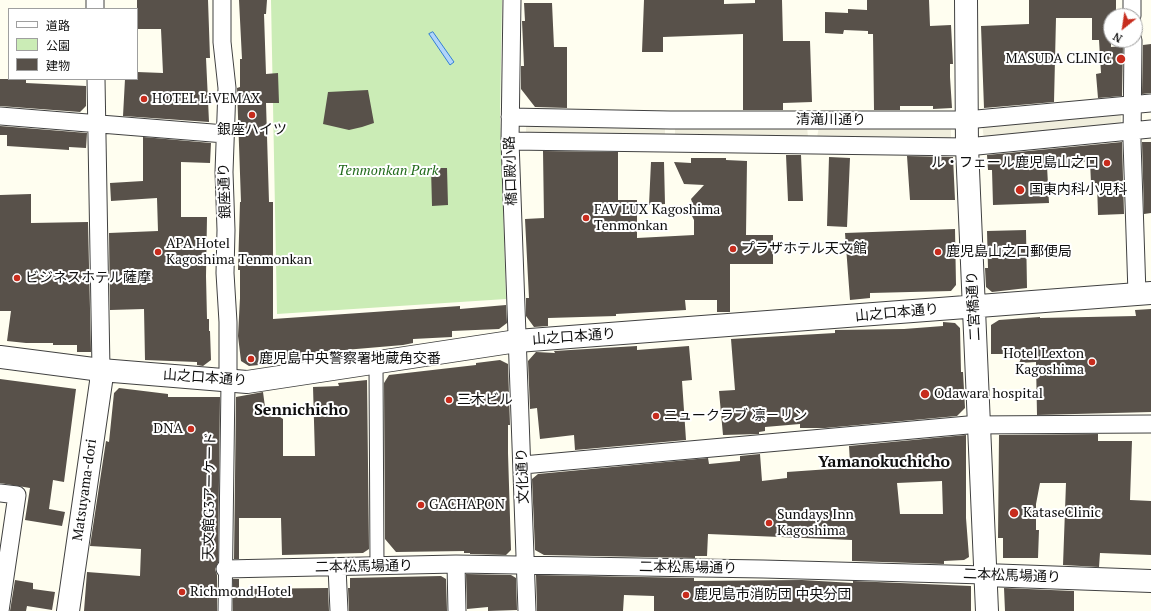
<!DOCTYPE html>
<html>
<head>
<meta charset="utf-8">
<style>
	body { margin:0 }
	#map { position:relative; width:1151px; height:611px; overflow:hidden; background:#fffef0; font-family:"PT Serif","Noto Sans JP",serif }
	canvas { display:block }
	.legend { position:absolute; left:8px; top:8px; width:130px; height:72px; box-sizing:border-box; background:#fff; border:1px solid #9f9f9f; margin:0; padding:5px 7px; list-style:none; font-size:12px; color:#0e0e0e }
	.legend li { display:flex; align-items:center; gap:8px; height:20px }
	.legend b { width:20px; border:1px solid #9f9f9f }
	.north { position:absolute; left:1103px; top:8px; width:40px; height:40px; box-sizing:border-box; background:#fff; border:1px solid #9f9f9f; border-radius:50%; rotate:210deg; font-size:11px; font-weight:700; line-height:16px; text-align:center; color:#0e0e0e }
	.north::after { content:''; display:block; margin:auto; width:14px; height:18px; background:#c72c1d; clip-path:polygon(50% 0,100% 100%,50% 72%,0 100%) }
</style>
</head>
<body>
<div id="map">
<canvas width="1151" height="611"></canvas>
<ul class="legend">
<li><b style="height:5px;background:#fff"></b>道路</li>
<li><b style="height:11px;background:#cbecb6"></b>公園</li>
<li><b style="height:11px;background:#58514a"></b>建物</li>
</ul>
<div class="north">N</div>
</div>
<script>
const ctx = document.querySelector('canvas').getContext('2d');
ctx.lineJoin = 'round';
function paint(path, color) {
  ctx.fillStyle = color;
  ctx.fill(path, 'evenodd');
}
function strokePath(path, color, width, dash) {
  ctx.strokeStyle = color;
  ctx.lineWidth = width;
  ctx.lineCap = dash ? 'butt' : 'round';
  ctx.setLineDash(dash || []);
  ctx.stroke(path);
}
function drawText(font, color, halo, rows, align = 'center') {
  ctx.font = font + ' "PT Serif","Noto Sans JP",serif';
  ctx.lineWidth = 4;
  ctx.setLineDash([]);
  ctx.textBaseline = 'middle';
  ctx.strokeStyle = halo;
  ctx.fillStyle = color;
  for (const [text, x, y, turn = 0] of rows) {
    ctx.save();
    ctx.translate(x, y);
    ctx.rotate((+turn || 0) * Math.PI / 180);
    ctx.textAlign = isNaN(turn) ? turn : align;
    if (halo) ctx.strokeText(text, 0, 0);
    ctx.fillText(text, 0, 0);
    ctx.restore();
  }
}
const green = new Path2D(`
	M271,0h231l-2,117 6,182 -229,15z`);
const plaza = new Path2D(`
	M1121,114v9l-137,16 -2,-15z
	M526,122l139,6v6l-1,4 -138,-1z
	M807,127l1,10 -133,-1v-8z
	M819,127h132v14l-134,-4z`);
const water = new Path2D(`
	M433,32l21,30 -4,3 -21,-31z`);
const building = new Path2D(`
	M137,0h71l2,58h-4l3,64 -86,-6 2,-37h12v-7l26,1 -2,-44h-24z
	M239,0h28l-1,14h-2l2,60 12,-1 1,30h-13l3,99h4v117l187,-13v3l46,-4 1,18 -8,6 -47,2v6l-39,2v4l-10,2 -70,6 1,2 -27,5v2l-58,6 -8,-5 -3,-25 2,-38v-28h-2l2,-68h1l-4,-114 3,-1v-28h2z
	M644,0h80v4l31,-1v-3h27l1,41h27l2,61 -29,1v7h-40v-76l-80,3v15h-21z
	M867,0h62l1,26 21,-1 2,39h-3v13l2,31 -19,1v-3h-33v4h-26l-1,-76h-5v-3l-24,-1 -1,4 -18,-1v-21l23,1v-4l19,1z
	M1029,0h87v16h-5v31l12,-1 -1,50 -24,2 -2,-24 5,-1 -2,-33h-7v-22h-36l-2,84 -70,6 -3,-82 48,-2z
	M524,3h28l2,44h13v61l-32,-1 -14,-18v-23h3l-2,-45h3z
	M1151,44v49l-9,1 1,-49z
	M0,79h26v4l60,3v20l-6,6 -80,-6z
	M368,90l6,33 -12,4 -13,3 -26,-6 5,-32z
	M0,126l87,7 -1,15 -17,-1v3l-62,-4v-11h-7z
	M143,137l68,6 -1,20 -29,-1v55h26l-1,59 1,43h2v12h1l1,29 -8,6 -6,-1v-3l-52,-2 -1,-51 -34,1 -1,-77 49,-2 -1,-33 -46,3 -1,-18 33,-2z
	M1122,142l2,72 -26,1 -1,-32h-6l-1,-22 -43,5 2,37 -56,2 -1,-35h-4l-1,-15z
	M1142,142h9v71l-7,1z
	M543,151l75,1v48h19v38l57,-3v-15l-4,-8 4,-4 -3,-9 13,-14 -20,-1 -10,-22 17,1v-5h35v2l21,1 -1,74h27v29h-43v48h-13v-12h-32l1,10 -70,4v2l-68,2v8l-14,1 -8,-11v-18h3l-4,-79 19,-1z
	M786,155h15l2,46h-15z
	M907,156l46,1 2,43h-45z
	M829,157l21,1 -3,69 -20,-1z
	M651,162h13l1,42 -16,1z
	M431,168h16l1,37 -16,1z
	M31,194v29l57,-1 3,130h-14v-7h-24v-2h-27l-19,-2 4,-30h-11v-116z
	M955,229l1,56 -5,6 -81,2v5l-20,2 -5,-67z
	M1026,230l1,58 -35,4 -6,-5 -1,-19h3l-1,-37z
	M1151,309v103l-114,3 -1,-53 -17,1 4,-9h-32v-29l8,-5 41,-3v1l96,-2 -1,-6z
	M943,322l12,1 5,5 1,44h2l2,36 -8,8 -132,12h-25v-4l-35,3v4l-6,1v2l-36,1 -4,-44 16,-1 -4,-51 104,-6v-3l69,-1 39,-3z
	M637,346v4l52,-4 3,34 -10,1 4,59 -111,10 -1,-15 -34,4 -3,-31 -7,1 -2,-48 8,-9 19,1 -1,-2z
	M500,360l8,4 2,61h-2v28l3,97 -5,5 -36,-1v-1h-6v-2l-68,1 -11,-13 -1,-156 5,-8 87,-10v-2z
	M0,379l76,10 -12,93 -11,-2 -4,29 16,3 -3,14 -37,-6 5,-32 -30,-5z
	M367,380l2,169 -6,4 -81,2 -1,-37h-42v41h-5l2,-162 27,-5 2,15 18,12v37h32l-2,-69 26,-1 -1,-3z
	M119,388l49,6v3h52l-2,166 -3,6 2,6v36h-133l3,-39 53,4 1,-27 -51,-3 16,-105 3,1 5,-49z
	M1098,434v7h34l-2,59 21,1v54l-51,-2 -1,14 -36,-2 3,-82h-26l-4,21v26h3l-1,28h-35v-20h-5l1,-103z
	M966,435v83l3,39 -5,3 -20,1v3l-92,-3v-21l-144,-6 -1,22h-12v2l-151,-3 -9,-5 -3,-71 6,-5 170,-16 1,6 31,-3v-5l20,-2 2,27 25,-3v-6l43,-3v-6h20l-1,-17zM942,481l1,33h-43l-3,-31z
	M466,574l45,1 5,3 1,32 -29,1v-4l-21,2z
	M536,575l158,3v3l108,-1 51,3v-2l118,5v25h-317v-15l-30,-1 -1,16h-86z
	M441,576l5,3 1,32h-98l-1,-23h2v-10z
	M233,579h6v10l89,-1 1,23h-96z
	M15,580l18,3v6l22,3 -3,18 -25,-4 -1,5h-16z
	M1004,588l70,3v20h-69z`);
const pedestrian = new Path2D(`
	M376,364l1,203
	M225,611l3,-229`);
const minor = new Path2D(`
	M95,0v9
	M222,0v42l5,46 -3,84 2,58 -1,43 3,49v60
	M512,0l-2,141 17,470
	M1132,0v16
	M1133,40l-1,101 5,153
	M96,79l5,291
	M0,116l225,18
	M510,117l160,3h296l185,-17
	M510,141l457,6 184,-18
	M523,465l445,-40 183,-1
	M0,493l17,2 -17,116
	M456,564l1,47
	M337,567l2,44
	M225,569l231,-5 307,5 222,6`);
const tertiary = new Path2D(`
	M966,0l1,147 20,464
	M0,357l101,13 146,12 270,-41 634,-48
	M985,575l166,6
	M68,611l33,-229v-12`);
const markers = [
	[1121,59,5,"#c72c1d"],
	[144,99,4,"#c72c1d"],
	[252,115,4,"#c72c1d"],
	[1107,163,4,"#c72c1d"],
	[1020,190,5,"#c72c1d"],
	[586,218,4,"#c72c1d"],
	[733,249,4,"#c72c1d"],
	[158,252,4,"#c72c1d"],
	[938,252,4,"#c72c1d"],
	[17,278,4,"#c72c1d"],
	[251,359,4,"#c72c1d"],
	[1092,362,4,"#c72c1d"],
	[925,394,5,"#c72c1d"],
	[449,400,4,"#c72c1d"],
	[656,416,4,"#c72c1d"],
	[191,429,4,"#c72c1d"],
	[421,505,4,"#c72c1d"],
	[1014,513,5,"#c72c1d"],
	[769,523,4,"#c72c1d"],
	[182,592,4,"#c72c1d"],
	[686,595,4,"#c72c1d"]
];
const poiNames = [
	["MASUDA CLINIC",1112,59,"right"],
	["HOTEL LiVEMAX",152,99],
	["銀座ハイツ",252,130,"center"],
	["ル・フェール鹿児島山之口",1099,163,"right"],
	["国東内科小児科",1029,190],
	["FAV LUX Kagoshima",594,210],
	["Tenmonkan",594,226],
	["APA Hotel",166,244],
	["Kagoshima Tenmonkan",166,260],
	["プラザホテル天文館",741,249],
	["鹿児島山之口郵便局",946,252],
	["ビジネスホテル薩摩",25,278],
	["Hotel Lexton",1084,354,"right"],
	["Kagoshima",1084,370,"right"],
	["鹿児島中央警察署地蔵角交番",259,359],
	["Odawara hospital",934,394],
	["三木ビル",457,400],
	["ニュークラブ 凛－リン",664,416],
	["DNA",183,429,"right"],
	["GACHAPON",429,505],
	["KataseClinic",1023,513],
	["Sundays Inn",777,515],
	["Kagoshima",777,531],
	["Richmond Hotel",190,592],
	["鹿児島市消防団 中央分団",694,595]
];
const streetNames = [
	["清滝川通り",831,120],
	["橋口殿小路",511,171,-92],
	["銀座通り",225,191,-92],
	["二宮橋通り",974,306,-93],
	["山之口本通り",897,313,-5],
	["山之口本通り",574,337,-4],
	["山之口本通り",205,378,4],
	["文化通り",523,476,-92],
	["Matsuyama-dori",85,490,-82],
	["天文館G3アーケード",210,496,-89],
	["二本松馬場通り",364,567,-1],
	["二本松馬場通り",688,568,1],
	["二本松馬場通り",1012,576,2]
];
const parkNames = [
	["Tenmonkan Park",388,171]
];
const quarterNames = [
	["Sennichicho",301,410],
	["Yamanokuchicho",884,462]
];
paint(green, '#cbecb6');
paint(plaza, '#f0eedd');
paint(water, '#b1d5fa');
strokePath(water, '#337fd5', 1);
paint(building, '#58514a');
strokePath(pedestrian, '#414141', 15);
strokePath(minor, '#414141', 19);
strokePath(tertiary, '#414141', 24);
strokePath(pedestrian, '#fff', 13);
strokePath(minor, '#fff', 17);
strokePath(tertiary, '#fff', 22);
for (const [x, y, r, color] of markers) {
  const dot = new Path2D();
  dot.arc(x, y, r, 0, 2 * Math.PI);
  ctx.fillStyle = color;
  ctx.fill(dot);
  strokePath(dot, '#fff', 1.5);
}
drawText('14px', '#0e0e0e', '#fff', poiNames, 'left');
drawText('14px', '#0e0e0e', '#fff', streetNames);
drawText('italic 14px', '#206a1a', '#fff', parkNames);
drawText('bold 16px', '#0e0e0e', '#fff', quarterNames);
</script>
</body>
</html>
